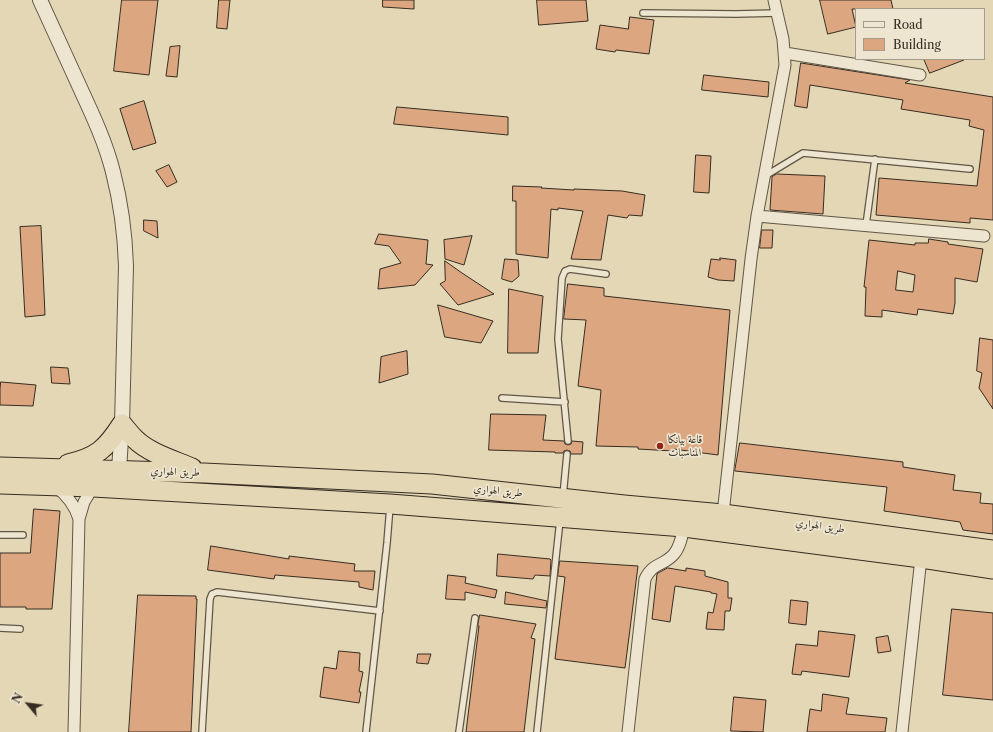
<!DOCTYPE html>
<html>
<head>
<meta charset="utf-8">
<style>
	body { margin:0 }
	#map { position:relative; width:993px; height:732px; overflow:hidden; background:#e3d7b6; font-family:"Libre Caslon Text",serif }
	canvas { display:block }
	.legend { position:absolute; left:855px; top:8px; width:130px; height:52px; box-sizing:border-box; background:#ede5d0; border:1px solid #a49b8a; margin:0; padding:5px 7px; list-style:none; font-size:12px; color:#362c21 }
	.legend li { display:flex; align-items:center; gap:8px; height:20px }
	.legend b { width:20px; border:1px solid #a49b8a }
	.north { position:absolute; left:8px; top:684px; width:40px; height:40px; -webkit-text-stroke:3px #ede5d0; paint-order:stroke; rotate:299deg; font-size:11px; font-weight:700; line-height:16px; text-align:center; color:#362c21 }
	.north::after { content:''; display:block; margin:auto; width:14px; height:18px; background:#362c21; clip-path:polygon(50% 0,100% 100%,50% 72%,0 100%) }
</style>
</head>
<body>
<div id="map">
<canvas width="993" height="732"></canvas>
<ul class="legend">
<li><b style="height:5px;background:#ede5d0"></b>Road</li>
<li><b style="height:11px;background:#dca780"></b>Building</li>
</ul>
<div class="north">N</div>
</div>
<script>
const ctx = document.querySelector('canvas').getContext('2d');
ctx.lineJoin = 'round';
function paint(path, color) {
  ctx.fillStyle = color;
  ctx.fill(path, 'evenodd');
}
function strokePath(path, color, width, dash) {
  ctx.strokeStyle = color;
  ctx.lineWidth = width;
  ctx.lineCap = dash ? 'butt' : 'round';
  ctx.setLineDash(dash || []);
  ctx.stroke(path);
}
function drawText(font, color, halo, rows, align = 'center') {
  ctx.font = font + ' "Libre Caslon Text",Amiri,serif';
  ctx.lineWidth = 3.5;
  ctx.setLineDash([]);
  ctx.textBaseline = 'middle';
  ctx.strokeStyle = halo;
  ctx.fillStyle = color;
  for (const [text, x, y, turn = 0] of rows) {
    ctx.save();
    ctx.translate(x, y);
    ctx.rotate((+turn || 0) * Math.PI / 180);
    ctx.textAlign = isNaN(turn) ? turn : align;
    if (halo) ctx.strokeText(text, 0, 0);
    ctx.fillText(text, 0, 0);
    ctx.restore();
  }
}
const building = new Path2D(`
	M122,0h36l-9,75 -35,-4z
	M219,0h11l-3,29 -10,-1z
	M383,0h31v9l-31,-2z
	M537,0h49l2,21 -49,4z
	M820,0h71l2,9h-41l4,18 -28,7z
	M630,17l24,3 -5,34 -33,-4 -1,2 -19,-3 4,-24 28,4z
	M180,46l-3,31 -11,-1 4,-29z
	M924,59h40v1l-34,13z
	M801,63l109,17 -5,3 88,14v123l-23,-2v5l-94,-8 3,-37 98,8 7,-56 -15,-4 1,-6 -69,-11 2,-9 -93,-15 -3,23 -12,-2z
	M704,75l65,7 -1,15 -66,-7z
	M144,101l12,42 -23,7 -13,-41z
	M397,107l111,10v18l-114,-11z
	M696,155l15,1 -2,37 -15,-1z
	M169,165l8,17 -10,5 -11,-16z
	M777,174l48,2 -2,38 -53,-4 2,-33z
	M513,186l29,1 -1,1 33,2v-1l48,2 23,4 -3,21 -13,-1 -2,3 -19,-3 -7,45 -30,-1 12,-48 -25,-3v2l-7,-1 -3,49 -32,-4v-53h-3z
	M144,220l13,1 1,17 -14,-7z
	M41,226l4,89 -20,2 -5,-90z
	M762,230h11l-1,18h-12z
	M379,234l49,6 -2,24 7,1 -18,20 -37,4 2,-20 21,-6 -12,-17 -14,-2z
	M472,236l-8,29 -19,-6 -1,-19z
	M929,239l19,3v2l35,5 -6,33 -22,-4v25l-2,11 -35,-5 -1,6 -35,-5v7l-17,-1 1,-29h-2l5,-47 46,5v-2h13zM898,271l17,4 -2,17 -17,-2z
	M720,258l16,2 -2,21 -16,-1 -10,-3 3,-18 9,1z
	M505,259l13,1 1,16 -7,6 -10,-3z
	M445,261l17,12 32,21 -36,11 -18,-21 5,-3z
	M568,284l36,4v8l126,14 -12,145 -45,-6v2l-35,-2v-2l-42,-1 5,-56 -23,-4 8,-66 -22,-1z
	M509,289l34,7 -5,57h-30z
	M438,305l55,16 -12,22 -36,-6z
	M980,338l13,2v69l-14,-21 3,-15 -5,-2z
	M407,351l1,23 -29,9 2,-26z
	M51,367l17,1 2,16 -18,-1z
	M1,382l35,3 -3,21 -33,-1v-15z
	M491,414l55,1 -3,25 21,1 1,3 3,1 3,-1 1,-3 11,1 -1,12h-11l-1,-3 -3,-1 -3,1 -1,2h-8v-1l-66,-2z
	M740,443l163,19v5l52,8 -2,15 28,3 -1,10 13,1v30l-30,-4 -3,-8 -76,-11 3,-24 -152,-16z
	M34,509l26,2 -8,98h-26v-2h-26v-54h30z
	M211,546l78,13v-3l66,8 -1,7h21l-2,19 -14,-3v-5l-84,-7 -1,4 -66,-9z
	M498,554l52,5 1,1 -1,16 -15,-1 -2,4 -36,-3z
	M560,561l78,5 -13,102 -70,-9 10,-82 -7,-1z
	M668,568l18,3v-3l19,3v5l23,6v16h4l-2,13h-5l-1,19 -18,-1 2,-17 5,1 4,-19 -6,-1v-1l-36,-6 -5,36 -18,-3 5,-45z
	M448,575l18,2 -1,6 32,7 -2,8 -30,-6v8l-19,-1z
	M506,592l41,9 -1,7 -41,-4z
	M138,595l58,1v3h1l-6,133h-62z
	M791,600l17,2 -2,23 -17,-2z
	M952,609l41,4v87l-50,-5z
	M480,615l56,9 -5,14 4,1 -11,93h-58l13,-106h-1z
	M819,631l36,4 -6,42 -47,-6 -1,4 -9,-1 4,-30 21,2z
	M888,636l3,15 -13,2 -2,-15z
	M339,651l21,2 -1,18 4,1 -4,20h2l-2,11 -39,-6 4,-30 12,2z
	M418,654h13l-3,10 -11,-1z
	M823,694l26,4 -3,16 41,4 -2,14h-78l3,-23 11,2z
	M734,697l32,3 -3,32 -32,-1z`);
const service = new Path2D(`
	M643,13l93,1 42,-1
	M765,176l38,-23 167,16
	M866,225l9,-66
	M502,398l63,4
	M568,441l-10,-102 4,-61 3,-7 5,-2 36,5
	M563,496l4,-42
	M0,535h23
	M0,628l20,1
	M202,732l8,-133 2,-5 5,-2 163,19
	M366,732l21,-189 3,-37
	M459,732l16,-114
	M537,732l23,-212`);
const minor = new Path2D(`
	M785,53l135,22
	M757,216l227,20
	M55,486c12,9 20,19 24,33
	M723,514l28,-255 6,-43 28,-151 -2,-26 -9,-39
	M74,732l5,-213 5,-17 9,-15
	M628,732l17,-153c8,-17 19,-13 29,-25 6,-7 8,-18 10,-27
	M902,732l19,-174`);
const tertiary = new Path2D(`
	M40,0c14,31 28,61 42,92 12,26 24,52 31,80 8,31 12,62 13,94l-4,158 -3,46`);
const trunk = new Path2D(`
	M68,464c29,-7 38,-15 54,-40 4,5 8,10 13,15 14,14 38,21 57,29
	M0,467l204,6 228,11 192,21 99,9 270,36
	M0,484l93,3 297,17 294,23 237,31 72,11`);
const markers = [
	[660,446,4,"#8f2418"]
];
const poiNames = [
	["قاعة بيانكا",668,440],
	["المناسبات",668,453]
];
const streetNames = [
	["طريق الهواري",175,472,2],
	["طريق الهواري",498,491,6],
	["طريق الهواري",820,526,8]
];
paint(building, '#dca780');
strokePath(building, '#362c21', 1);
strokePath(service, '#615746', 8);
strokePath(minor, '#615746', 13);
strokePath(tertiary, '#615746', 16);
strokePath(trunk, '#362c21', 21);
strokePath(service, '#ede5d0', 5.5);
strokePath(minor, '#ede5d0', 11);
strokePath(tertiary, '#ede5d0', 14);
strokePath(trunk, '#e3d7b6', 19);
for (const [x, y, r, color] of markers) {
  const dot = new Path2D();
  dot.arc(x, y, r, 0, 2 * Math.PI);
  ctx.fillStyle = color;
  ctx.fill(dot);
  strokePath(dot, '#ede5d0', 1.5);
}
drawText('11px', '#362c21', '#ede5d0', poiNames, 'left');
drawText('11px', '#362c21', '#ede5d0', streetNames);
</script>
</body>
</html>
